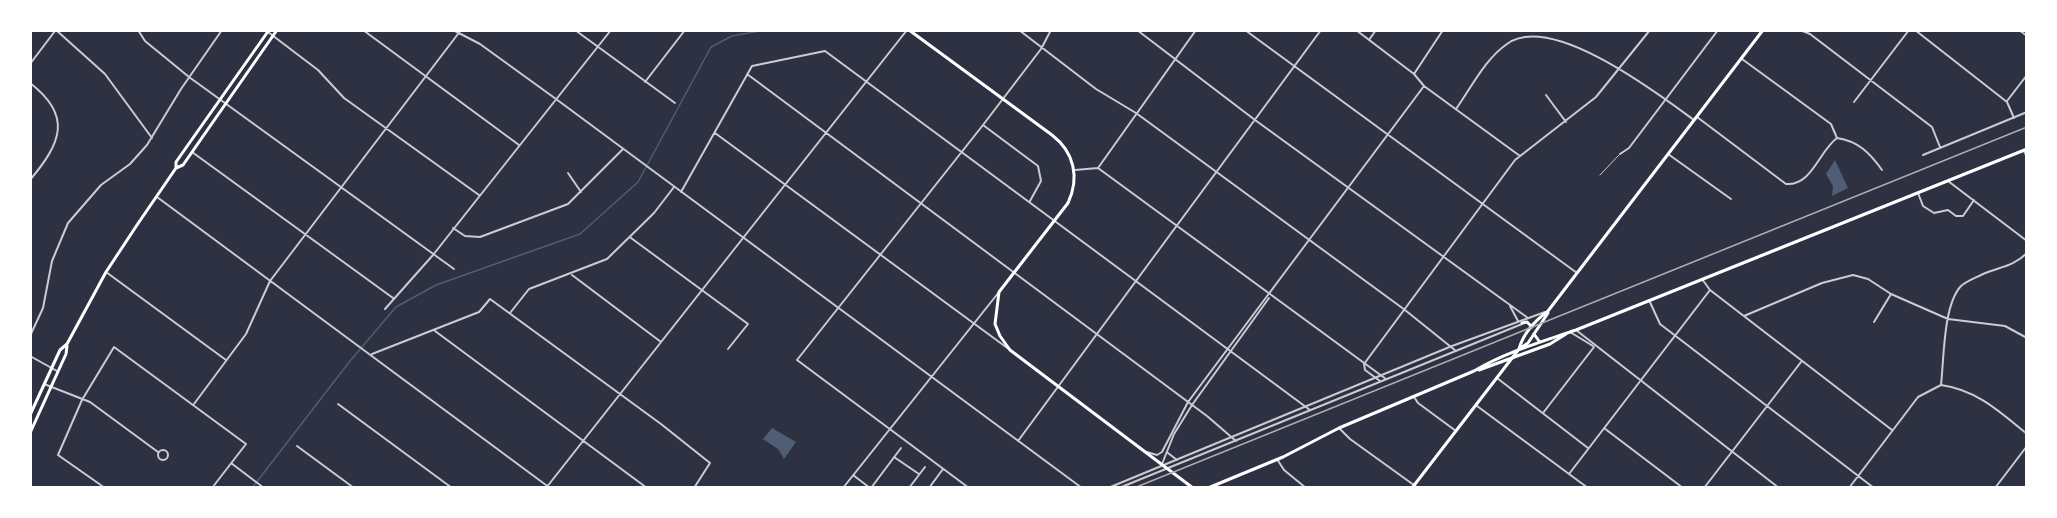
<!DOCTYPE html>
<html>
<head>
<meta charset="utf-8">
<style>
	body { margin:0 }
	#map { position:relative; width:2057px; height:518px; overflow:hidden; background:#2d3142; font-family:Karla,sans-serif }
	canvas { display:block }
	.frame { position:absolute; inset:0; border:32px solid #fff; pointer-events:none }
</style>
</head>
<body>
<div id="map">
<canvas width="2057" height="518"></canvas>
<div class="frame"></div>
</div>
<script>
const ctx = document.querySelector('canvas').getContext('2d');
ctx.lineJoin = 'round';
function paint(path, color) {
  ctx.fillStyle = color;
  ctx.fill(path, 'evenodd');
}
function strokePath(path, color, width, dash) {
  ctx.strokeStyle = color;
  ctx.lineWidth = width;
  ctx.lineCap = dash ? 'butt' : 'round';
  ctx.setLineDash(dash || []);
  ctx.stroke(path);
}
const water = new Path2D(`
	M1835,160l13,28 -16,8 1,-10 -7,-12z
	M772,428l24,14 -12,17 -6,-10 -15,-10z`);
const stream = new Path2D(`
	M252,488l98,-127 46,-54 40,-22 144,-51 58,-52 73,-135 21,-11 33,-6`);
const service = new Path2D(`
	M1600,175l19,-20`);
const minor = new Path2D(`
	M56,30l49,44 47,64
	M138,30l7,11 44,36 265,192
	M363,30l156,115
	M453,30l27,14 76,55 526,389
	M575,30l100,73
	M1019,30l77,59 40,24 269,197 51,41
	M1137,30l118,90 273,198
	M1245,30l332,243
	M1356,30l58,44 10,12 96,70
	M1800,30l10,4 122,93 8,20
	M1915,30l92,72 7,16
	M2019,30l8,6
	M268,32l50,38 26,28 135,97
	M1369,40l7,-10
	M1742,59l89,65 6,14
	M30,64l25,-33
	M747,74l460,342 29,25
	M1414,74l29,-44
	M645,82l40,-52
	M30,83c43,33 31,60 0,97
	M1546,95l20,27
	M2007,101l20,-26
	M1854,102l55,-72
	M1456,109c15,-21 29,-50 51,-65 44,-32 150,49 187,76
	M1697,117l89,67c26,2 33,-33 51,-46 21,3 33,15 45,32
	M983,125l55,41 3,15 -11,20
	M715,133l295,217
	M2024,151l3,6
	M192,152l201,146
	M1620,154l9,-6 89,-118
	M1668,154l63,45
	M1923,155l104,-43
	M1098,168l288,211
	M1075,170l23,-2 98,-138
	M568,173l13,19
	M1948,181l79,60
	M681,192l71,-126 73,-15 485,359
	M1918,193l5,13 11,7 14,-3 8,6h7l11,-16
	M157,197l393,291
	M453,228l12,8 15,1 88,-33 55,-55
	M631,238l117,86 -20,25
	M106,272l120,88
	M572,275l89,67
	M1702,279l8,11 182,140
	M1649,300l11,24 214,164
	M1510,306l8,15
	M385,309l48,-54 178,-225
	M510,313l19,-24 78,-30 47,-46 20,-26
	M1744,316l78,-33 31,-8 15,4 23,15 57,25 57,7 22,12
	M1874,322l17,-28
	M1576,330l203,158
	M435,331l212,157
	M1570,332l23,14
	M30,336l13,-28 9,-47 16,-38 33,-38 29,-21 17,-19 34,-56 41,-59
	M372,354l107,-42 11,-13 171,125 49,39 -16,25
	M30,356l27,15
	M1364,364l151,-204 81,-63 54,-67
	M1364,364l1,6 15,11
	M1497,378l91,70
	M44,384l46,18 68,50
	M1941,385c36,5 59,27 86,49
	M1414,397l4,6 38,28
	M194,404l52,-70 24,-53 191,-251
	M338,404l114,84
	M1477,406l111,82
	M1543,413l51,-66
	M1339,428l11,11 68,49
	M1604,428l79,60
	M1018,441l303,-411
	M297,446l57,42
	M158 455a5 5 0 1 1 10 0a5 5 0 1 1-10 0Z
	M1147,452l10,3 5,-3 26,-50 236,-316
	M1168,453l9,7
	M894,457l25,17
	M1277,459l7,11 22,18
	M231,463l33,25
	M1162,464l12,-30 18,-29 77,-107
	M1569,474l141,-184
	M853,475l17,13
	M105,488l-47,-33 24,-55 32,-53 132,97 -34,44
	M546,488l361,-458
	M843,488l156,-196
	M871,488l30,-40
	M909,488l16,-21
	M929,488l14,-19
	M969,488l-172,-128 186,-235 58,-76 10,-19
	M1704,488l97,-126
	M1849,488l69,-91 23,-12c3,-25 2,-80 20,-99 6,-5 14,-8 20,-11 17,-8 32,-8 46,-22
	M1995,488l32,-42`);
const tertiary = new Path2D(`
	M1108,488l344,-142 93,-34
	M1119,488l403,-164`);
const secondary = new Path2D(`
	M1522,323l5,-1 5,5
	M1519,349c4,-15 17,-29 29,-38l215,-281
	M1412,488l107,-139 9,-6 20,-30`);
const primary = new Path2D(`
	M909,30l143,105c22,17 28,42 16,68l-69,89 -4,32 5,12 10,14 183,138
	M176,168v-6l93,-132
	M1534,334l5,7
	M1479,370l71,-26 16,-10
	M30,415l30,-65 7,-6 39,-72 31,-47 39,-57 7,-3 94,-135
	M30,433l36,-79 1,-8
	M1208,488l75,-31 56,-29 135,-57c32,-19 67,-29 102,-41l451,-181`);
const rail = new Path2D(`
	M1134,488l893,-361`);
paint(water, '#4f5d75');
strokePath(stream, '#4f5d75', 1.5);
strokePath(service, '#caccd0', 1);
strokePath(minor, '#caccd0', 2);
strokePath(tertiary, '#caccd0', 2);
strokePath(secondary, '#fff', 3);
strokePath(primary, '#fff', 3);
strokePath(rail, '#abadb3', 1.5);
</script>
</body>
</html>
